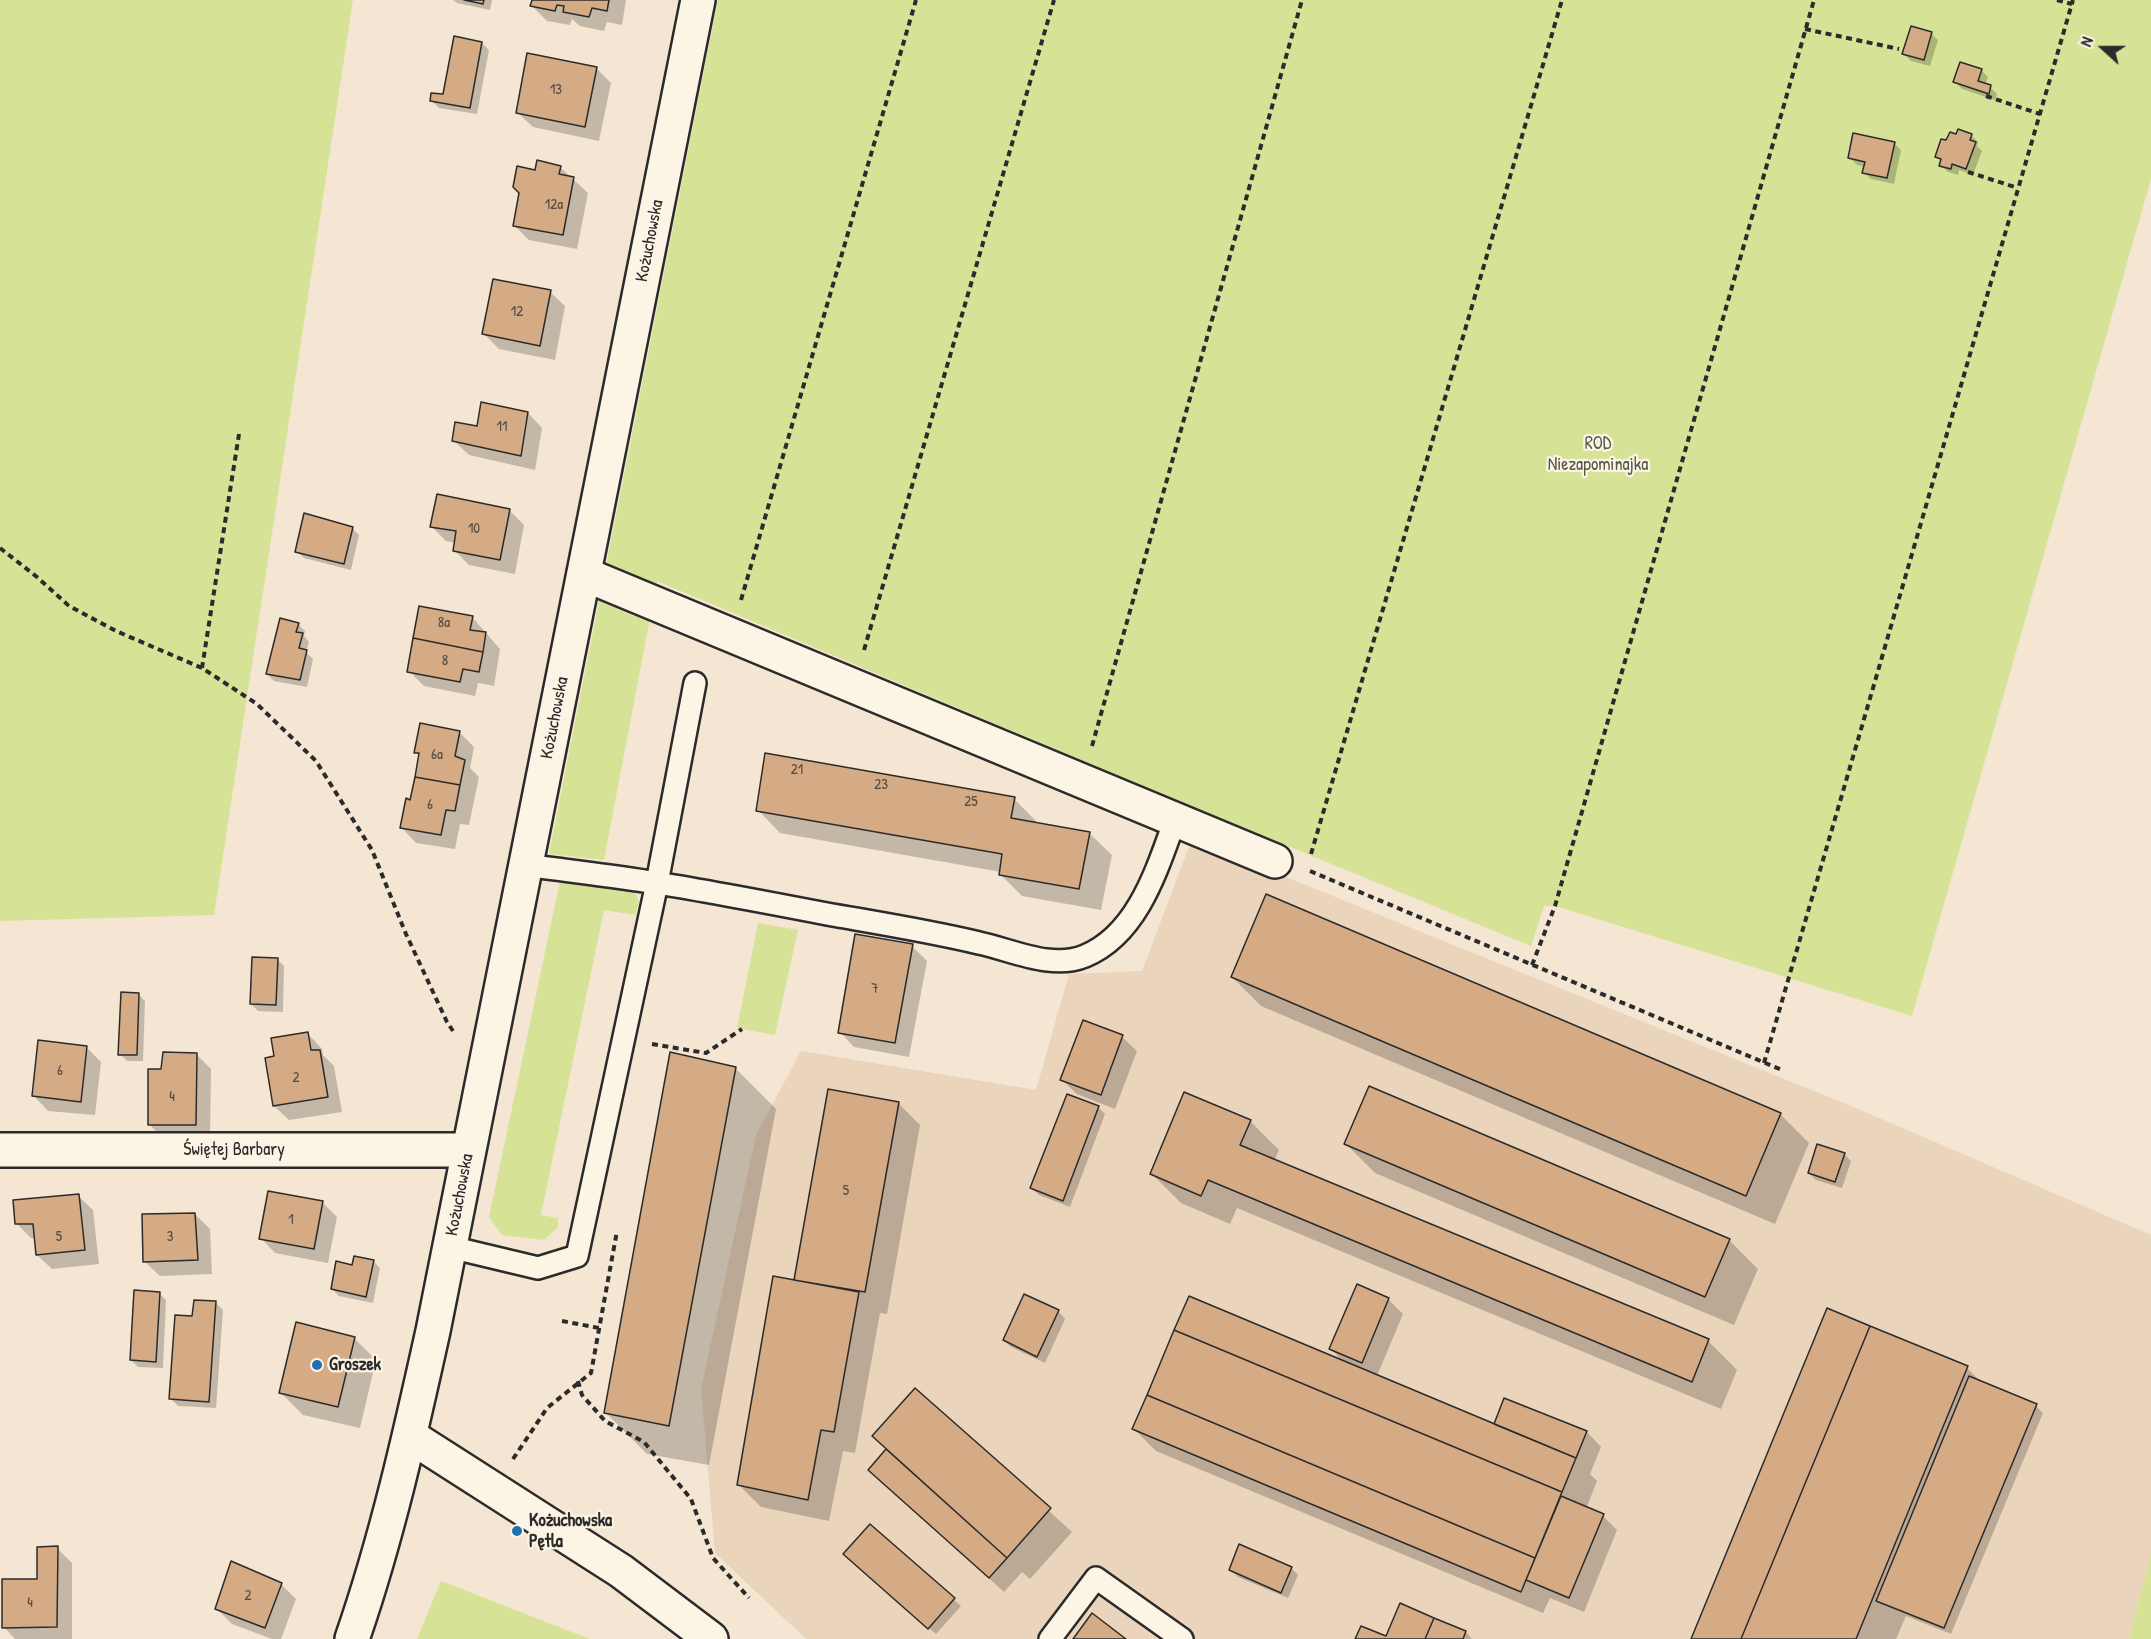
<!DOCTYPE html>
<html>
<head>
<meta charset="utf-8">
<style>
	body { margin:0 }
	#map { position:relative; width:2151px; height:1639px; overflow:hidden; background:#f4e6d2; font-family:"Patrick Hand",sans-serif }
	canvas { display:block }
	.north { position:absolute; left:2073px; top:18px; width:60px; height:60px; -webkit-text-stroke:4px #fcf5e5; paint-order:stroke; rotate:291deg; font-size:16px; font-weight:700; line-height:24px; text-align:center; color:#2b2b2b }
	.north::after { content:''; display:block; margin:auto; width:21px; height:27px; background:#2b2b2b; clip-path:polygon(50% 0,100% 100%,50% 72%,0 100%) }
</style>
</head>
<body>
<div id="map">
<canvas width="2151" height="1639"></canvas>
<div class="north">N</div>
</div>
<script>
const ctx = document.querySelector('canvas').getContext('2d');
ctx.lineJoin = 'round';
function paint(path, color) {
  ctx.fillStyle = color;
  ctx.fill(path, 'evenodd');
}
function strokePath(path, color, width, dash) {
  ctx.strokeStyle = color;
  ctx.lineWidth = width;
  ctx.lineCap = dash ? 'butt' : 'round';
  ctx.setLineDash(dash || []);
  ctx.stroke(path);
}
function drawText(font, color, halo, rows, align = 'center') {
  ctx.font = font + ' "Patrick Hand",sans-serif';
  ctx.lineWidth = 4.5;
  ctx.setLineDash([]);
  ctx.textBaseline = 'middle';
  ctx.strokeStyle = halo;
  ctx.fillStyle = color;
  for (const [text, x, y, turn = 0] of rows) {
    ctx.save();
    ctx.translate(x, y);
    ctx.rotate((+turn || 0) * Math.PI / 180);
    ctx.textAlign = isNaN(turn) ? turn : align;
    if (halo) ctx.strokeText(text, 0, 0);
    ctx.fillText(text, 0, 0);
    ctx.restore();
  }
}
const built = new Path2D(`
	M1192,839l664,269 295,127v318l-22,86h-1323l-91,-86 -14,-164 55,-254 45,-84 235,39 33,-116 73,-3z`);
const green = new Path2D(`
	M0,0h353l-139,915 -214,6z
	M718,0h1433v179l-239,837 -357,-110h-11l-13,40 -336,-138 -538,-227 -53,279 -55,-6z
	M560,881l58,3 16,6 5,12 -4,13 -31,-5 -63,305 17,3v9l-14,13 -42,-5 -13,-18z
	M758,923l40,7 -23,105 -38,-7z
	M2151,1553v86h-22z
	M441,1581l149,58h-173z`);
const shadow = new Path2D(`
	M453,0h39l-2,10 -33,-7z
	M533,0h93l-4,25 -15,-3 -3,9 -24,-5 -8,-7 -2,6 -23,-4 -15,-15z
	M1931,33l7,7 -8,26 -19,-5 -7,-7z
	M482,43l7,7 -12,64 -38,-6 -7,-7 12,-5z
	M596,68l15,15 -12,58 -66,-14 -15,-14z
	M1981,70l7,7 -3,8 5,2 7,7 -2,6 -33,-11 -7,-7z
	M1971,135l7,7 -1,4 5,5 -9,24 -14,-5 -1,5 -10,-3 -7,-7 1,-3 -6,-6 11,-14z
	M1894,143l7,7 -7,34 -23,-5 -7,-7 1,-5 -8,-2 -7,-7z
	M560,167l28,26 -11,56 -48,-9 -15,-15 22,-54z
	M550,292l15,14 -10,54 -56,-11 -15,-15z
	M528,413l14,15 -7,42 -66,-15 -15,-14 24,-14z
	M509,510l15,15 -9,49 -46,-9 -15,-15 2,-7 -10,-2 -15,-15z
	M352,528l7,7 -8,35 -47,-12 -8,-7z
	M472,617l28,32 -6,37 -16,-3 -3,13 -51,-10 -15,-15z
	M298,624l7,7 -1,5 5,6 -3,10 7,7 -6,28 -33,-6 -7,-7z
	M459,732l15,15 -4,21 9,9 -10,48 -9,-1 -5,25 -39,-6 -14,-15 9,-26 9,-45 -4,-5z
	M1014,799l22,22 -1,2 54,10 23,22 -11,55 -79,-14 -22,-22 1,-2 -221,-39 -22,-23z
	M912,946l15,15 -18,96 -55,-10 -14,-15z
	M277,959l7,7 -1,46 -25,-1 -7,-7z
	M1232,977l548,137 29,29 -34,81 -514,-218z
	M138,994l7,7 -2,60h-16l-7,-7z
	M308,1034l14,15 1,6 11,11 8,46 -53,8 -15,-14 2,-48z
	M1122,1037l15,14 -22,58 -38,-15 -15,-14z
	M86,1047l15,15 -6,53 -47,-4 -14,-15z
	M196,1054l15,15 -1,70h-46l-15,-15 13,-54z
	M735,1068l41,41 -67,356 -62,-11 -41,-41z
	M898,1103l22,22 -33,189 -7,-1 -25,140 -12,-2 -14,70 -68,-14 -22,-22 56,-203z
	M1098,1107l7,7 -35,93 -31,-12 -7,-7z
	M1250,1121l29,29 -5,11 434,180 29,29 -16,39 -484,-201 -7,16 -49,-21 -29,-29z
	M1346,1144l383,96 29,29 -24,56 -359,-152z
	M1844,1154l7,7 -9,27 -26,-8 -7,-7z
	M78,1196l15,14 6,54 -47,5 -15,-14 -1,-17h-5l-15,-15z
	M322,1202l15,15 -9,46 -53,-10 -14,-15z
	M195,1214l15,15 2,45 -52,2 -15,-14z
	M373,1261l7,7 -7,35 -34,-7 -7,-7 21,-23z
	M159,1293l7,7 -3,68 -25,-1 -7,-7z
	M1025,1296l34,16 6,7 -20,44 -34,-16 -7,-7z
	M1388,1299l15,15 -26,62 118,50 10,-26 82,32 14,15 -11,27 7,7 -11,28 17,7 14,14 -33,82 -34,-14 -7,15 -387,-162 -22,-22 210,-66 -13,-14z
	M216,1303l7,7 -7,98 -38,-2 -7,-7 23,-82z
	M1828,1310l139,58 16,16 53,22 7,7 -92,221 -45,-18 -10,23h-204z
	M354,1338l22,22 -16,68 -57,-13 -22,-22z
	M916,1390l156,142 -42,47 -8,-7 -18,20 -134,-122 18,-20z
	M870,1526l91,80 -25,28 -84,-73z
	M57,1548l15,15v76h-57l-11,-12 34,-47z
	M232,1563l50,22 14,14 -15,40h-9l-40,-15 -15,-15z
	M1291,1568l7,7 -10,23 -50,-21 -7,-7z
	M1401,1605l65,27 6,7h-115l29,-1z`);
const building = new Path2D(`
	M464,0h20l-1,4z
	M532,0h77l-2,11 -15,-3 -3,9 -26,-5 1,-6 -7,-1 -2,6 -25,-5z
	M1911,26l21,6 -8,28 -22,-6z
	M454,36l28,6 -12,66 -40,-7 1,-8 12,1z
	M527,53l70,14 -12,60 -69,-14z
	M1960,62l22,7 -4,12 13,4 -2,9 -36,-12z
	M1958,129l14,5 -2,6 6,2 -10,27 -14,-5 -1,5 -12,-3 2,-7 -6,-2 6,-18 5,1 4,-8 6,2z
	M1853,133l42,9 -8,36 -25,-5 3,-11 -17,-4z
	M537,160l24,6 -2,8 15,3 -11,58 -50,-9 6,-33 -6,-6 4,-21 18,4z
	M493,279l58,11 -11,56 -58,-12z
	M481,402l47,10 -7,44 -69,-15 3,-19 22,4z
	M437,494l73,15 -10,51 -47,-9 3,-20 -26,-4z
	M304,513l49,14 -9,37 -49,-12z
	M419,606l54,10 -3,14 16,2 -3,20 -70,-14z
	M280,618l19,5 -3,9 7,1 -4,15 8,2 -7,30 -34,-6z
	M413,638l70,14 -4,20 -16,-3 -3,13 -53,-10z
	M420,723l40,8 -5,25 10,4 -5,25 -45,-8 4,-24h-5z
	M765,753l250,44 -4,21 79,14 -11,57 -80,-14 3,-21 -246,-43z
	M415,777l45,8 -5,26 -9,-1 -5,25 -41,-7 6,-30 4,2z
	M1266,894l515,219 -35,83 -515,-219z
	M855,934l58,10 -18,99 -57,-10z
	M252,957l26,1 -2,47 -26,-1z
	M121,992l18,1 -2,62h-19z
	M1083,1020l40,15 -22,60 -41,-15z
	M308,1032l3,18h9l8,47 -55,9 -8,-48 9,-2 -3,-18z
	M38,1040l49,6 -6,56 -49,-6z
	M163,1052l34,1 -1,72h-48v-56h13z
	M670,1052l66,15 -67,359 -65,-13z
	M1369,1086l361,153 -25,58 -361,-153z
	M828,1089l71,13 -34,190 -71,-12z
	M1184,1092l67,28 -11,25 469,194 -17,43 -484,-202 -7,16 -51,-22z
	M1067,1094l32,12 -36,95 -33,-13z
	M1817,1144l28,9 -10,29 -27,-9z
	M268,1191l55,10 -9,48 -55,-10z
	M79,1194l6,56 -49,5 -3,-31h-18l-2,-24z
	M195,1213l3,47 -55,2 -1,-48z
	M354,1256l20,4 -8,37 -35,-8 5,-28 16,4z
	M773,1276l86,16 -25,140 -13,-2 -13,70 -71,-15z
	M1357,1284l32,14 -27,65 -33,-14z
	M134,1290l26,2 -4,70 -26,-2z
	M1024,1294l35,16 -22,47 -34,-17z
	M1189,1296l387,162 -14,34 -388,-162z
	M194,1300l22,1 -7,101 -40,-3 6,-84 17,1z
	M1827,1308l43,18 -129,313h-50z
	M296,1322l59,15 -17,70 -59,-14z
	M1870,1326l98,40 -112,273h-115z
	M1174,1330l388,162 -27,66 -388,-163z
	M1969,1376l68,28 -93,224 -68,-27z
	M915,1388l136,120 -44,50 -135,-122z
	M1147,1395l388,163 -14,34 -389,-163z
	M1504,1398l83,33 -11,27 -82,-34z
	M886,1449l121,109 -18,20 -121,-108z
	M1561,1496l43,18 -35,84 -43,-18z
	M870,1524l85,74 -27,31 -85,-75z
	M1239,1544l53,23 -11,26 -52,-23z
	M58,1546l-1,81 -55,1v-49h35v-32z
	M231,1561l51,22 -17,45 -50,-19z
	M1400,1603l34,15 -9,21h-70l6,-13 25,10z
	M1092,1613l34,26h-53z
	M1434,1618l32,13 -3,8h-38z`);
const path = new Path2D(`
	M2057,0l15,4
	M1805,29l94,20
	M1986,96l54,18
	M1968,172l50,16
	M0,548l37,29 32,29 47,25 86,37 55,36 59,57 56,89 34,84 41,88 8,12
	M741,600l175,-600
	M864,650l190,-650
	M202,668l37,-234
	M1092,746l210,-746
	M1311,854l251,-854
	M1310,871l472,199
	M1532,965l23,-59 259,-906
	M652,1044l54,9 36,-24
	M1764,1063l309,-1063
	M562,1321l37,7
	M578,1381l4,14 23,26 39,21 47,57 22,59 36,40
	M513,1459l34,-51 44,-35 26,-142`);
const service = new Path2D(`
	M526,865c43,6 87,11 131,18 56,9 113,20 170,31 51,9 102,17 152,29 33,7 73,27 106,13 53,-22 72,-87 90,-136
	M450,1247l88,21 39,-12 80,-373 38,-200
	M1050,1639l46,-61 86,61`);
const minor = new Path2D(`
	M584,574l691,287
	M0,1150h468
	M410,1436l211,135 90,68`);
const secondary = new Path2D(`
	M352,1639c35,-101 58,-204 81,-308l265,-1331`);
const markers = [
	[317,1365,6,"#1f6fb2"],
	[517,1531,6,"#1f6fb2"]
];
const numberNames = [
	["13",556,90],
	["12a",554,205],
	["12",517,312],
	["11",502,427],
	["10",474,529],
	["8a",444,623],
	["8",445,661],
	["6a",437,755],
	["21",797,770],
	["23",881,785],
	["25",971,802],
	["6",430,805],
	["7",875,989],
	["6",60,1071],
	["2",296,1078],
	["4",172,1097],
	["5",846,1191],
	["1",291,1220],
	["5",59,1237],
	["3",170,1237],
	["2",248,1596],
	["4",30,1603]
];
const streetNames = [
	["Kożuchowska",650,241,-79],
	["Kożuchowska",555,718,-79],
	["Świętej Barbary",234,1150],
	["Kożuchowska",460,1195,-79]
];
const parkNames = [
	["ROD",1598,444],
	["Niezapominajka",1598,465]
];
const poiNames = [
	["Groszek",329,1365],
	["Kożuchowska",529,1521],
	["Pętla",529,1542]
];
paint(built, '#ead4bb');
paint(green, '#d6e397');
paint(shadow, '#0003');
paint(building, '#d4ab85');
strokePath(building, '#2b2b2b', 1.5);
strokePath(service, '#2b2b2b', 26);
strokePath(minor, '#2b2b2b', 38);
strokePath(secondary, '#2b2b2b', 38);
strokePath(path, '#2b2b2b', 4, [6, 4.5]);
strokePath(service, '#fcf5e5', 21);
strokePath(minor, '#fcf5e5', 33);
strokePath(secondary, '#fcf5e5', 33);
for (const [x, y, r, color] of markers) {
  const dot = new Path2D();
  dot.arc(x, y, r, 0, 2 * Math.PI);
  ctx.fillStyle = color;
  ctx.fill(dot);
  strokePath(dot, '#fcf5e5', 2);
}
drawText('15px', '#554b42', null, numberNames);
drawText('18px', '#2b2b2b', '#fcf5e5', streetNames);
drawText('18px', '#565946', '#fcf5e5', parkNames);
drawText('bold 18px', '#2b2b2b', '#fcf5e5', poiNames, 'left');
</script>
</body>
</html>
